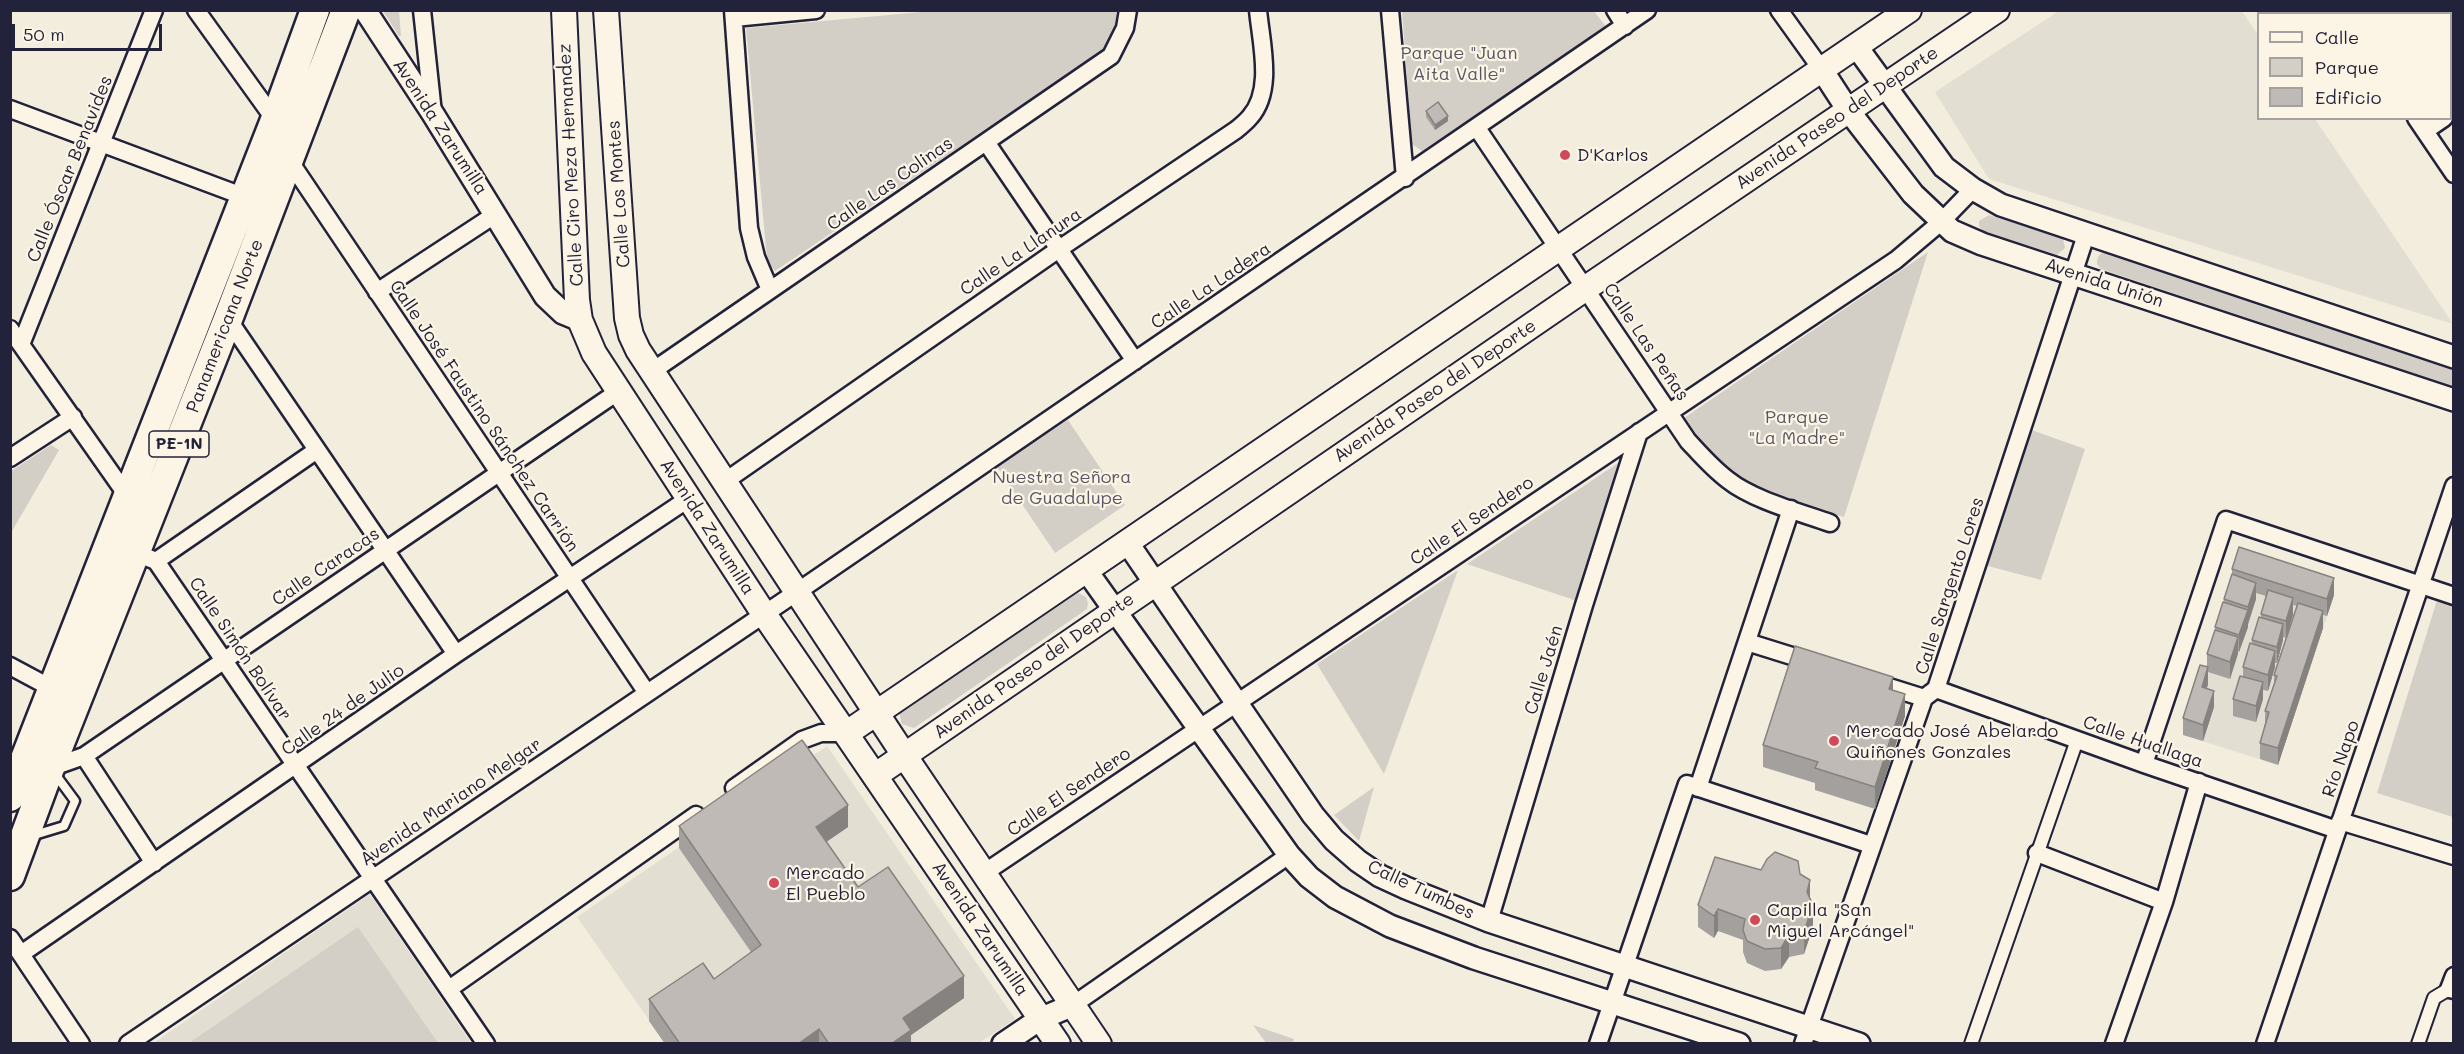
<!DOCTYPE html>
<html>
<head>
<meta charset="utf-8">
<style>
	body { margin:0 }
	#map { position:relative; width:2464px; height:1054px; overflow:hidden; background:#f3edde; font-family:Mali,sans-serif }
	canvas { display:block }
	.frame { position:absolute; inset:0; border:12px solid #22223b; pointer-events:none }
	.legend { position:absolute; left:2257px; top:12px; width:195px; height:108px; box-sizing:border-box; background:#fcf5e5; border:2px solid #a5a1a1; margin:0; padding:8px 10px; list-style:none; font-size:18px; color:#22223b }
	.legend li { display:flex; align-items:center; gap:12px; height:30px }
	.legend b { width:30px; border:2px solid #a5a1a1 }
	.scale { position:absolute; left:12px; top:24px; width:150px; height:27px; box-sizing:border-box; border:3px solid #22223b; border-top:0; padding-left:8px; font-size:18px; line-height:21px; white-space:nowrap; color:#22223b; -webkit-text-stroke:4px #fcf5e5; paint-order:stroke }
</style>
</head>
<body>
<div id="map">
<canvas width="2464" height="1054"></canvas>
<div class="frame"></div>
<ul class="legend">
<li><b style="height:8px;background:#fcf5e5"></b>Calle</li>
<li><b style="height:16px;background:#d4cfc6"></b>Parque</li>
<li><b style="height:16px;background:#bfbab6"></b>Edificio</li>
</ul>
<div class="scale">50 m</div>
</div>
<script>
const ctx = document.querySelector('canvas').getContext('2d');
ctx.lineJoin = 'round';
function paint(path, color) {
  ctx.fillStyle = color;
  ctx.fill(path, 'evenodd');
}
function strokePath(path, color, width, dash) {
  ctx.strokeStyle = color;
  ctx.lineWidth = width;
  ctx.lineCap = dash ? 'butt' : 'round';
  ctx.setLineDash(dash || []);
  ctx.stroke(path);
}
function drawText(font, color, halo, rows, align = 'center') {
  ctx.font = font + ' Mali,sans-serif';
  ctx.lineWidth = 4.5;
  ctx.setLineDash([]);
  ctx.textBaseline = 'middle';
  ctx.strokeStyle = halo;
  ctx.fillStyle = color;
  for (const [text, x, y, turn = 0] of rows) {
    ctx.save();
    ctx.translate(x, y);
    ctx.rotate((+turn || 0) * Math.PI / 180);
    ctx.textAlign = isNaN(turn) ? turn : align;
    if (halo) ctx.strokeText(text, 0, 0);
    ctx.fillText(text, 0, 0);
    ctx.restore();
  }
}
const built = new Path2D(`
	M2059,11h183l16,24v83l57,1 138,205 -464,-145 -54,-87z
	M2239,564l95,31 -56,170 -95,-30z
	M827,746l188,273 -36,24h-314l-88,-126z
	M370,894l101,149 -319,1z`);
const green = new Path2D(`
	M383,11h16l2,25h-2z
	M932,11l185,-1c0,16 -7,28 -15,41l-327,220 -8,-11 -21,-232z
	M1402,11h192l13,17 -185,123 -10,-7z
	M1989,215l74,23 2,10 -8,7 -74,-24 -4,-5v-5z
	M1928,252l-84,265c-45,-15 -100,-25 -134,-61 -10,-11 -19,-24 -29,-36z
	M2106,252l347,117v18l-352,-118 -4,-5c0,-8 2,-10 9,-12z
	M1068,420l57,85 -70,48 -58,-86z
	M2026,428l59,21 -44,131 -57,-15z
	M51,445l8,5 -48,83v-62z
	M1633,453l-47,151 -119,-40z
	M1458,570l-74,204 -67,-110z
	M1078,593l8,4 2,6 -1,6 -173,119 -12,-4 -3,-11z
	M2438,597l15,5v215l-76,-24z
	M1374,787l-15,54 -25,-26z
	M358,927l80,116h-249z
	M1253,1025l41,14 -1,4h-27z`);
const service = new Path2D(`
	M31,836l33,-10 11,-25 -20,-27`);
const pedestrian = new Path2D(`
	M1971,1044l106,-304
	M2418,1044l16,-46 15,-9`);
const minor = new Path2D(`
	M196,10l79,110
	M422,10l11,103
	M733,10l16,218 7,29 14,33
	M1390,10l15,168
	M1615,10l10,16
	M1779,10l43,60
	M2343,10l2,4
	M734,18l82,-8
	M10,109l235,88
	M2416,118l38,56
	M1477,128l211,313c13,14 25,28 40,39 25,20 71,32 102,43
	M2425,131l19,-13
	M986,142l149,219
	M289,160l358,533
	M377,292l119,-78
	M228,319l228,335
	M10,329l118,168
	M22,342l132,-332
	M651,372l460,-316 14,-28 3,-18
	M10,458l63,-41
	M724,482l335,-233 177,-119c5,-4 10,-8 14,-13 24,-27 11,-74 8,-107
	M136,553l20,8 330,483
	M156,561l161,-111
	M1747,642l64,20
	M10,666l43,23
	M1873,682l51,16
	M1936,689l208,75 193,66
	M84,756l70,107
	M2144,764l82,-244 228,76
	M50,768l34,-12 535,-365
	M734,788l68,-48 19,-7h26
	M1698,788l93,-279
	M2340,821l114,35
	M2037,853l127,49
	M984,873l912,-613 45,-38 32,-33
	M1489,921l95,-316 55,-173
	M10,938l71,106
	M21,954l435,-300 232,-155
	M2454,976l-5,13 5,1
	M449,989l247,-174
	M1073,1005l216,-150
	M128,1044l669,-452 850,-582
	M1598,1044l89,-260 184,61
	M1803,1044l121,-346 12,-9 150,-454
	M2114,1044l50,-142 35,-120
	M2265,1044l189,-558`);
const tertiary = new Path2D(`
	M365,10l68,104 112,182 18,17 17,7
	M1856,46l88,121 29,22 28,16 453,152
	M1822,70l26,40 65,84 39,37 30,13 472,156
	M1127,542l186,273 21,25 24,21 22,15 26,12 83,33 370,123
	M1086,570l203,285 20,22 26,20 55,29 84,32 265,86
	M1003,1044l37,-25 33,-14`);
const secondary = new Path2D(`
	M564,10l13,290 3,20 14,33 170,261 294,430
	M606,10l21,308 4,17 7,15 266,405 195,289
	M847,733l1062,-723
	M876,775l710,-487 411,-278`);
const trunk = new Path2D(`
	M10,797l265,-677 40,-110
	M10,876l40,-108 178,-449 118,-309`);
const wall = new Path2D(`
	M1426,111l22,10 -13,9 -9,-13z
	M2232,569l102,26 -7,21 -4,-1v13l-45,137 -18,-6v-16l5,-19v-13l9,-26v-10l12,-37 -3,-1v3l-6,23h-2v4l-7,24 -5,-1v9l-7,23 -23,-6v-17l10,-22v-10l9,-23v-4l9,-22v-4l5,-18 -10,-3v6l-8,25v3l-9,25 -1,-1 -8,28 -22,-7v12l-1,4 7,19 -11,34 -20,-6v-17l24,-51v-13l25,-80zM2293,605l4,1 -8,22z
	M1893,690l12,26 -30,93 -60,-19v-7l-52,-16v-22z
	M679,826l169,1 -22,15 32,45 106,111 -53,37v9h-246l-16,-23v-22l65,-20 37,-27 -72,-104z
	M1761,870l49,30 3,27 -9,27 -15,3 -8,12 -16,2 -18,-8 -4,-11v-12l-25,-9 -4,7 -16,-11v-22z`);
const shadedWall = new Path2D(`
	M1448,116v5l-13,9v-5z
	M2334,578v17l-7,21v-17z
	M2256,583v16l-8,25v-17z
	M2293,598v17l-7,23v-17z
	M2248,610v17l-9,25v-17z
	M2323,611v17l-45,137v-17z
	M2283,624v16l-6,23v-16z
	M2238,637v17l-8,25v-17z
	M2275,651v16l-7,24v-16z
	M2208,667v17l-6,20v-17z
	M1893,677v22l-4,-10z
	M2263,682v17l-7,23v-16z
	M2214,691v16l-11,34v-16z
	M1905,694v22l-30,93v-22z
	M848,805v22l-32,22v-22z
	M1810,880v22l-3,-10z
	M1813,905v22l-9,27v-22z
	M1718,909v22l-4,7v-22z
	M1789,935v22l-8,12v-21z
	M964,976v22l-53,37v9h-20l12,-26z
	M819,1029v15h-21z`);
const building = new Path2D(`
	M1438,102l10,14 -13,9 -9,-14z
	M2239,547l95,31 -7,21 -95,-30z
	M2232,574l24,9 -8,24 -24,-8z
	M2268,590l25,8 -7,23 -25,-7z
	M2223,602l25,8 -9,25 -24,-8z
	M2298,603l25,8 -45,137 -18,-5 9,-31 -4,-1 12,-35 -3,-1z
	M2259,617l24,7 -6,23 -25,-7z
	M2215,630l23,7 -8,25 -23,-8z
	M2250,643l25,8 -7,24 -25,-8z
	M1795,646l98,31 -4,12 16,5 -30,93 -60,-19 3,-6 -55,-17z
	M2200,665l8,2 -6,20 12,4 -11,34 -20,-7z
	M2240,676l23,6 -7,24 -23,-7z
	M802,740l46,65 -32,22 42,60 30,-20 76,109 -61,42 8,12 -20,14h-62l-10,-15 -21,15h-118l-31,-45 54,-36 11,16 47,-34 -82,-119z
	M1775,852l23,9 2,13 10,6 -3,12 6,13 -9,27 -15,3 -8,13 -16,1 -18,-8 -4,-11 2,-11 -27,-10 -4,7 -16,-11 17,-48 46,13 6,-11z`);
const markers = [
	[1565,155,6,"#d1495b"],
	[1834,741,6,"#d1495b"],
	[774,883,6,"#d1495b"],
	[1755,920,6,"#d1495b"]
];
const shields = [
	[179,444,60]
];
const shieldNames = [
	["PE-1N",179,444]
];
const parkNames = [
	["Parque \"Juan",1459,53],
	["Aita Valle\"",1459,74],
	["Parque",1797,417],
	["\"La Madre\"",1797,438],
	["Nuestra Señora",1062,477],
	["de Guadalupe",1062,498]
];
const streetNames = [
	["Avenida Paseo del Deporte",1837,118,-34],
	["Avenida Zarumilla",440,127,57],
	["Calle Ciro Meza Hernandez",571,165,-93],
	["Calle Óscar Benavides",70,169,-68],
	["Calle Las Colinas",890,184,-35],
	["Calle Los Montes",619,194,-94],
	["Calle La Llanura",1021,252,-34],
	["Avenida Unión",2104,283,18],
	["Calle La Ladera",1211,286,-34],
	["Panamericana Norte",225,326,-69],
	["Calle Las Peñas",1646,342,56],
	["Avenida Paseo del Deporte",1435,391,-34],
	["Calle José Faustino Sánchez Carrión",484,416,56],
	["Calle El Sendero",1472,521,-34],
	["Avenida Zarumilla",707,527,57],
	["Calle Caracas",326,567,-34],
	["Calle Sargento Lores",1950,586,-72],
	["Calle Simón Bolívar",240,649,56],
	["Avenida Paseo del Deporte",1034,666,-35],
	["Calle Jaén",1544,670,-73],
	["Calle 24 de Julio",343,710,-35],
	["Calle Huallaga",2143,742,19],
	["Río Napo",2341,759,-71],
	["Calle El Sendero",1069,792,-34],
	["Avenida Mariano Melgar",451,802,-34],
	["Calle Tumbes",1421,890,25],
	["Avenida Zarumilla",980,929,56]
];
const poiNames = [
	["D'Karlos",1577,155],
	["Mercado José Abelardo",1846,731],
	["Quiñones Gonzales",1846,752],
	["Mercado",786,873],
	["El Pueblo",786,894],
	["Capilla \"San",1767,910],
	["Miguel Arcángel\"",1767,931]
];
paint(built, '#e3ded2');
paint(green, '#d4cfc6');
strokePath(service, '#22223b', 13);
strokePath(pedestrian, '#22223b', 16);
strokePath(minor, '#22223b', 21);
strokePath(tertiary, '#22223b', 26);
strokePath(secondary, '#22223b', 28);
strokePath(trunk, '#22223b', 33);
strokePath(service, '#fcf5e5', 8);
strokePath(pedestrian, '#fcf5e5', 12);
strokePath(minor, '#fcf5e5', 16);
strokePath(tertiary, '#fcf5e5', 21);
strokePath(secondary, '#fcf5e5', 24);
strokePath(trunk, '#fcf5e5', 28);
paint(wall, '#a4a09d');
paint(shadedWall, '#86827f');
paint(building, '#bfbab6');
strokePath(building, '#86827f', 1.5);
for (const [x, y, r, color] of markers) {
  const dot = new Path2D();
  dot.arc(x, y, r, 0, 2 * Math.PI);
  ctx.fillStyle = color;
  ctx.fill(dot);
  strokePath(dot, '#fcf5e5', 2);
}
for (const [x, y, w] of shields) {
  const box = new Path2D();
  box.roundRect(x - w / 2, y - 13, w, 26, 4.5);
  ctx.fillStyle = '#fcf5e5';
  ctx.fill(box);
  strokePath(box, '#22223b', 1.5);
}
drawText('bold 16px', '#22223b', null, shieldNames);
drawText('18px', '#575665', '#fcf5e5', parkNames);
drawText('18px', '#22223b', '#fcf5e5', streetNames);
drawText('18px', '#22223b', '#fcf5e5', poiNames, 'left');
</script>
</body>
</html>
